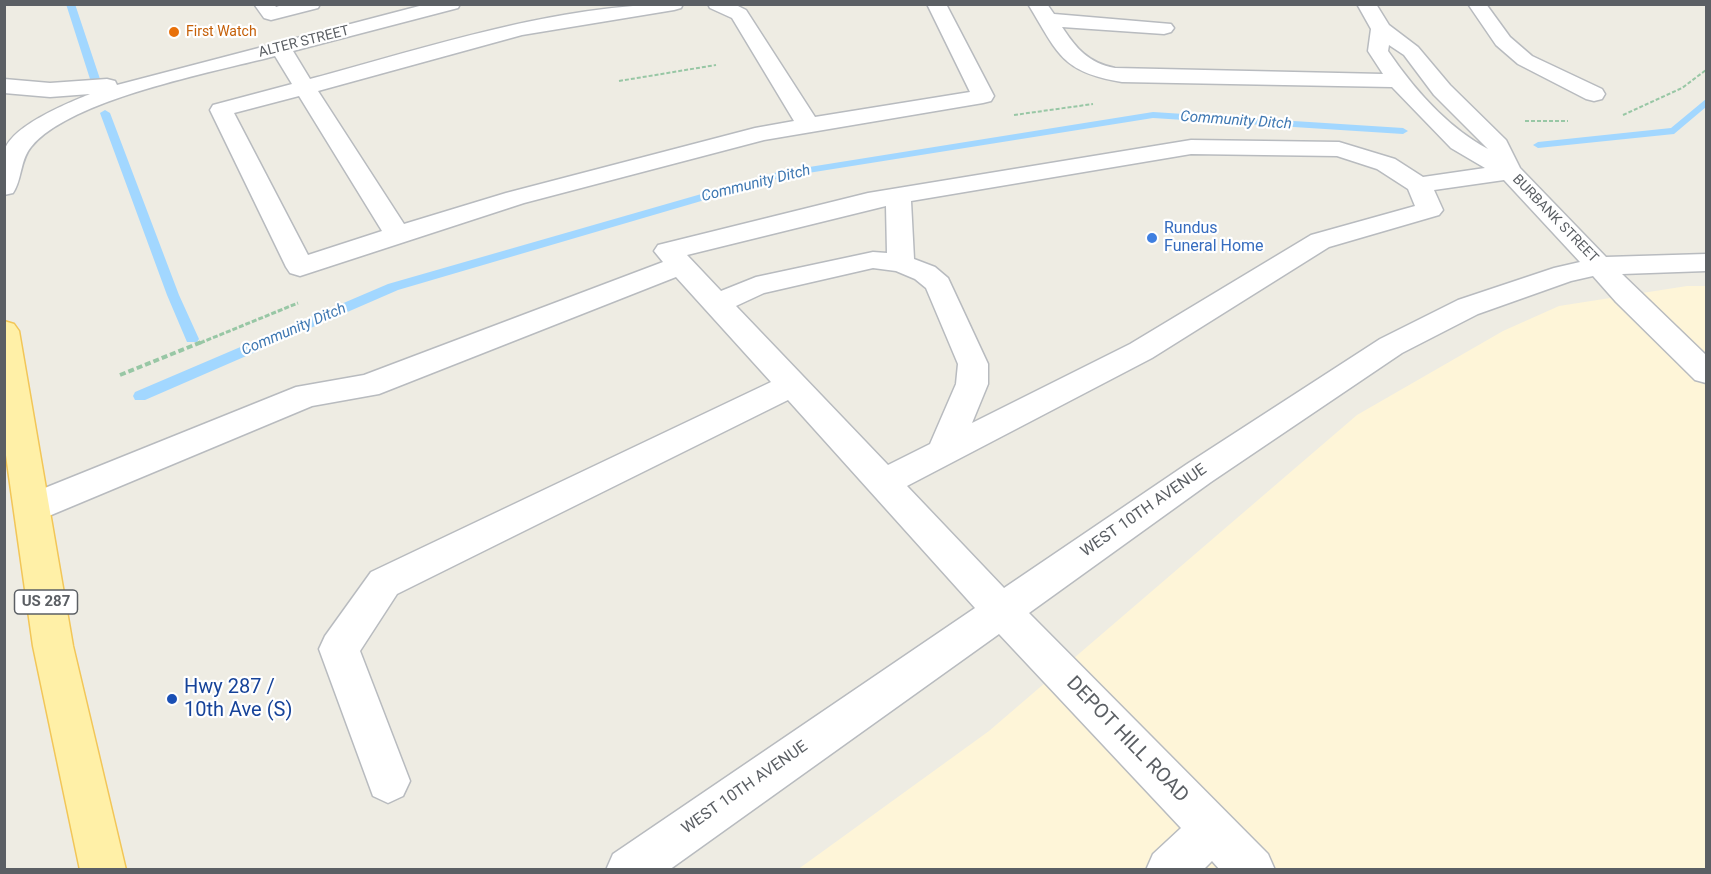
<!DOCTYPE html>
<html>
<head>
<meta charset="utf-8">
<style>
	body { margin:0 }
	#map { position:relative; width:1711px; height:874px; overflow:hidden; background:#eeece3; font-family:Roboto,sans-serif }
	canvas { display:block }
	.frame { position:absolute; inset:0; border:6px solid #5b5f64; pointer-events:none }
</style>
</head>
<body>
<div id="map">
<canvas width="1711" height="874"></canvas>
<div class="frame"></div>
</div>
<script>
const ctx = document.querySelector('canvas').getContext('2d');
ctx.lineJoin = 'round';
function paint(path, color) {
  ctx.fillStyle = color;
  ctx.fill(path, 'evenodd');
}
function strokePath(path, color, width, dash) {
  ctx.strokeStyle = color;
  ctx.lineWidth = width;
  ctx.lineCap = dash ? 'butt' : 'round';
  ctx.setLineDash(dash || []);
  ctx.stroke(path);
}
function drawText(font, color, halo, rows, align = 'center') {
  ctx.font = font + ' Roboto,sans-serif';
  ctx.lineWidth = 4.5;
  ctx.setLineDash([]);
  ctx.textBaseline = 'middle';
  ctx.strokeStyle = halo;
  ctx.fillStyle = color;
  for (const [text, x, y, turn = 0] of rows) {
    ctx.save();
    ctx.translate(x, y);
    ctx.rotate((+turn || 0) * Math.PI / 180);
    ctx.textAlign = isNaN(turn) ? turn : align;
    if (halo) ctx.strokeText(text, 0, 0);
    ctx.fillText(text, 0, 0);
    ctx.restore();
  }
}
const commercial = new Path2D(`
	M1687,286h19v583l-909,1 192,-139 368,-316 146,-84 56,-25z`);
const stream = new Path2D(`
	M66,4h9l25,75 -2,2 -8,-2z
	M1706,99v8l-32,27 -136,14 -5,-3 5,-3 133,-14z
	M105,110l5,3 69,182 20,44 -2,3h-10l-20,-47 -67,-182z
	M1153,112l250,16 5,3 -5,3 -250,-16 -370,59 -385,113 -253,110h-10l-2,-4 2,-4 253,-108 390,-112z`);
const pathFar2 = new Path2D(`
	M619,81l97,-16
	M1014,115l79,-11
	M1623,115l59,-27 24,-18
	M1525,121h43`);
const pathFar1 = new Path2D(`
	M200,343l98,-40`);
const path = new Path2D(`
	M120,375l84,-34`);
const minor = new Path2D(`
	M254,4h20l2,3 9,-3h35l-2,4 -47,12 -7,-2z
	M427,4h33l-2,4 -165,43 17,28c123,-33 246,-75 373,-75l-2,4 -7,2 -152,25 -204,56 86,133 102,-31 249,-65 39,-7 -62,-103 -22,-10 -2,-4h26l12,6 69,107 155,-25 -43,-88h19l48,92 -3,5 -8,2 -219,37 -240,63 -224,73 -10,-3 -4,-6 -76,-157 3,-5 79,-21 -17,-28c-61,16 -205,43 -244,91 -11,13 -9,33 -18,46l-9,2c0,-13 -1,-28 0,-42 4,-26 64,-50 86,-59l-40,3 -46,-4v-14l46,4 57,-4 8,2 2,4zM299,96l83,135 -74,24 -74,-142z
	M1028,4h19l7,10 117,10 3,4 -3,4 -7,2 -102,-7c14,21 26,36 53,41l268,6 -15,-23 3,-22 -14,-25h19l13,21 29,22 32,38 56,55 14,28 86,89 100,-3v17l-84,3 84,81v28l-11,-3 -79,-78 -23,-26 -22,5 -93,33 -76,39 -191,129 -182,131 239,241 7,16h-55l-8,-9 -9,9h-57l7,-16 28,-26 -182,-194 -330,236h-63l7,-16 362,-246 -187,-208 -391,194 -37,57 50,130 -7,15 -15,7 -15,-7 -54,-147 6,-13 46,-64 400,-190 -95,-105 -297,117 -67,12 -268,112 -12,4 -12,-4 -6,-10 6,-10 276,-111 68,-12 299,-113 -9,-11 4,-6 210,-52 323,-53 148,2 56,17 28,18 62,-9 -34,-20 -59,-61 -270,-5c-61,-10 -64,-29 -94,-78zM1389,45l15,10 30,40 54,54c-41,-22 -74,-60 -100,-98zM1191,154l146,2 40,13 31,20 7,17 -104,29 -181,109 -158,79 16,-39v-20l-40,-86 -13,-11 -21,-8 -3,-58zM1504,180l76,82 -26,6 -96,32 -78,39 -193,125 -183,124 -97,-102 245,-128 177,-111 110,-32 4,-5 -9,-20zM886,206l1,47 -14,-1 -117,25 -35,14 -34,-36zM873,268l23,3 19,8 11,9 32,76 -2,20 -26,60 -42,21 -152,-159 28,-13z
	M1468,4h18l24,33 22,19 70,33 3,5 -3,5 -8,2 -8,-2 -68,-35 -22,-19z`);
const major = new Path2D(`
	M4,321l10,3 5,7 54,315 53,224h-46l-47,-224 -29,-205z`);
const markers = [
	[174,32,6,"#e8710a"],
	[1152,238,6,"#3f7fe0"],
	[172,699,6,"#1a4fb4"]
];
const farFoodnames = [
	["First Watch",186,32]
];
const farStreetnames = [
	["ALTER STREET",304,42,-14],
	["BURBANK STREET",1555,219,46]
];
const farWaternames = [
	["Community Ditch",1236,121,4],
	["Community Ditch",756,184,-14],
	["Community Ditch",294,330,-23]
];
const shields = [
	[46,602,63]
];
const shieldNames = [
	["US 287",46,602]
];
const shopNames = [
	["Rundus",1164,229],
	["Funeral Home",1164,247]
];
const streetNames = [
	["WEST 10TH AVENUE",1144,511,-35],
	["WEST 10TH AVENUE",745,788,-35]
];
const nearTransitnames = [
	["Hwy 287 /",184,688],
	["10th Ave (S)",184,711]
];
const nearStreetnames = [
	["DEPOT HILL ROAD",1127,740,46]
];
paint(commercial, '#fef5d8');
paint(stream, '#a2d7ff');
strokePath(minor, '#b8bbbf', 3);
strokePath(major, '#f2c658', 3);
strokePath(pathFar2, '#98c7a5', 2, [4, 2]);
strokePath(pathFar1, '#98c7a5', 3, [5, 2]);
strokePath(path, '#98c7a5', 4, [6, 3]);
paint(minor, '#fff');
paint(major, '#fff0a7');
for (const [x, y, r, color] of markers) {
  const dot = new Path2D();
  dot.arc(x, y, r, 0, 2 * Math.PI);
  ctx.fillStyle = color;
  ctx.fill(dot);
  strokePath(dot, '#fff', 2);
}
drawText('14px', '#c56008', '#fff', farFoodnames, 'left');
drawText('14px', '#5b5f64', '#fff', farStreetnames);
drawText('italic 15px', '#3f78b2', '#fff', farWaternames);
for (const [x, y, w] of shields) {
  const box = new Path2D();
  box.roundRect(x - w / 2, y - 12, w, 24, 4.5);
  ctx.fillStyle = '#fff';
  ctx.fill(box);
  strokePath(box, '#5b5f64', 1.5);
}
drawText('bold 15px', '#5b5f64', null, shieldNames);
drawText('16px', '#366cbe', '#fff', shopNames, 'left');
drawText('16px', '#5b5f64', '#fff', streetNames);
drawText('20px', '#164399', '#fff', nearTransitnames, 'left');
drawText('20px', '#5b5f64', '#fff', nearStreetnames);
</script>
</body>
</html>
